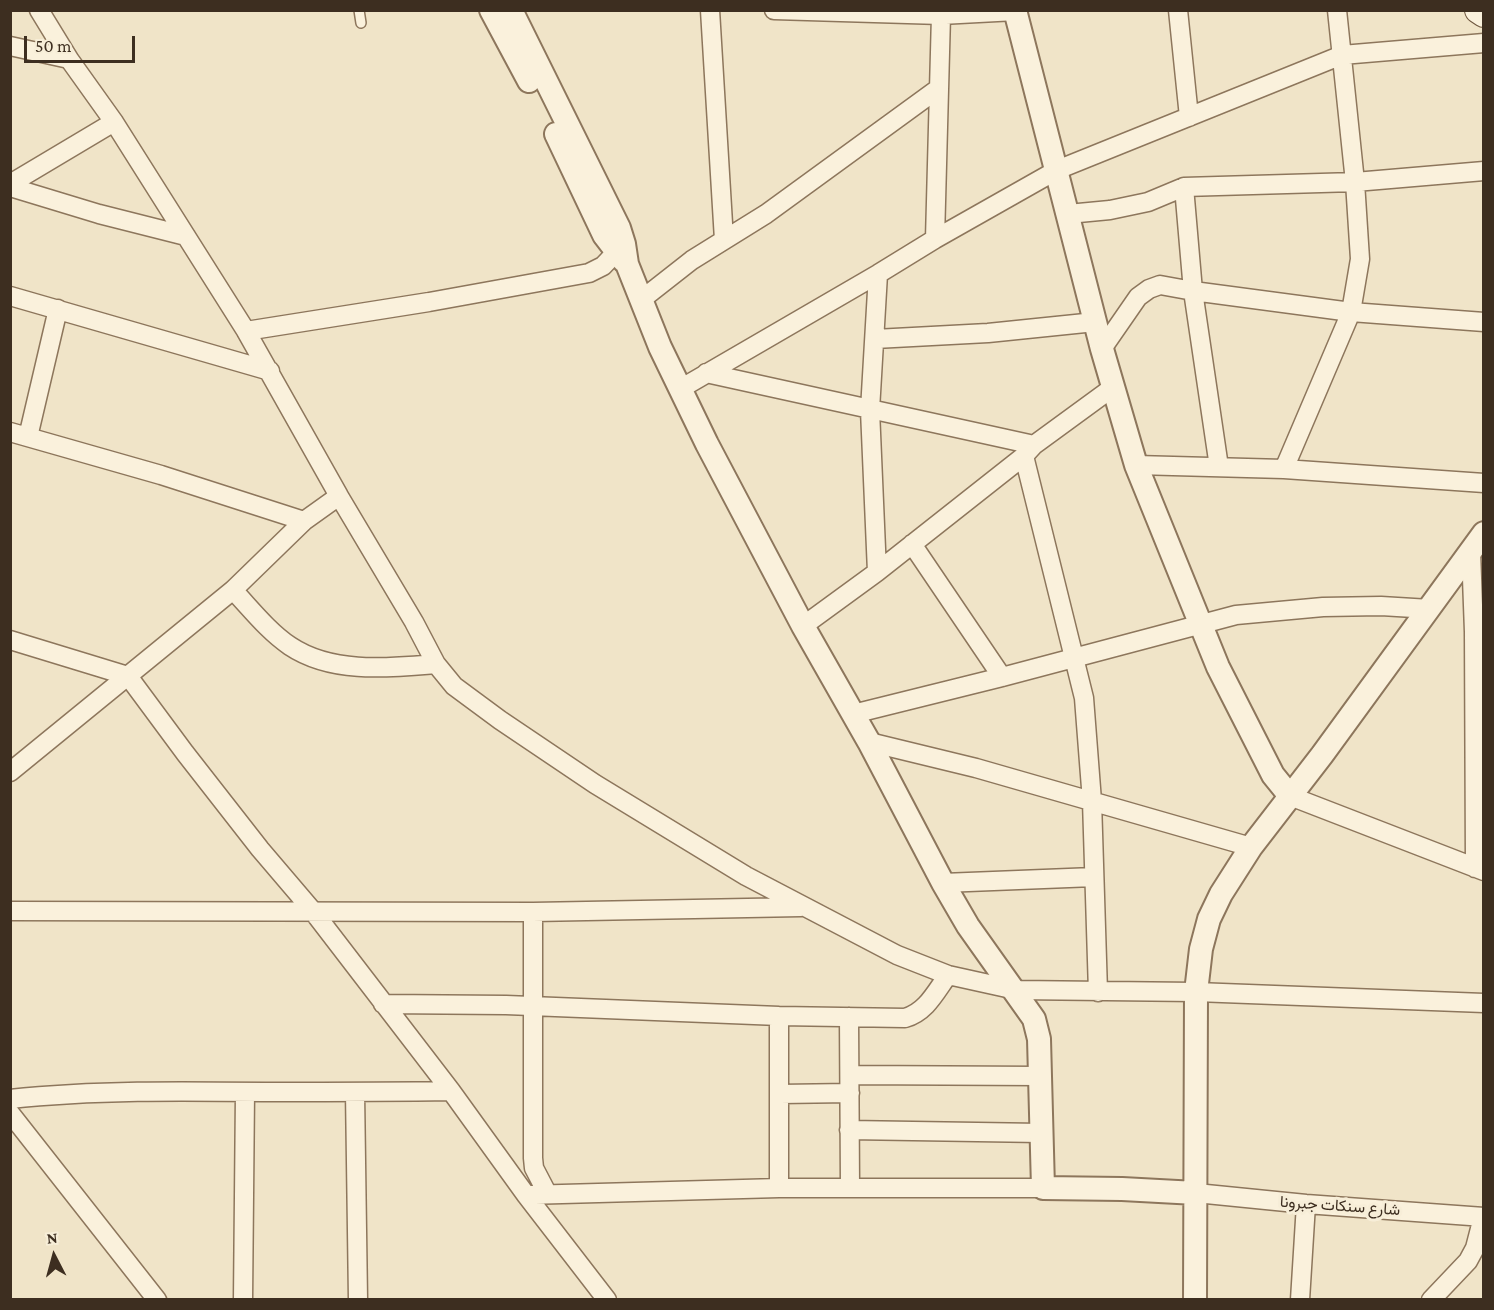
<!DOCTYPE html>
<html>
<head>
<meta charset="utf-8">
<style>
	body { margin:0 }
	#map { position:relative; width:1494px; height:1310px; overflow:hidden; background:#f0e4c8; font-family:"Crimson Pro",serif }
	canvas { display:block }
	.frame { position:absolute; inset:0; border:12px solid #3d2e20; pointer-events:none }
	.north { position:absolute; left:24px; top:1226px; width:60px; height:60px; -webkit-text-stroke:4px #f7eed8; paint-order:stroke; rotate:354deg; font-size:16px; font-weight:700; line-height:24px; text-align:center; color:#3d2e20 }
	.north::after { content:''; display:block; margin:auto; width:21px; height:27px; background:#3d2e20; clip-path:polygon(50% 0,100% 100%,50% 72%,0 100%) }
	.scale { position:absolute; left:24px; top:36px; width:111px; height:27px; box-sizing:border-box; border:3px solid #3d2e20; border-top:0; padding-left:8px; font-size:18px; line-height:21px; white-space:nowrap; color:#3d2e20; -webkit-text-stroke:4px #f7eed8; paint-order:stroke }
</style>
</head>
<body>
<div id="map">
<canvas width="1494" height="1310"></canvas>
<div class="frame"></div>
<div class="north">N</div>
<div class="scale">50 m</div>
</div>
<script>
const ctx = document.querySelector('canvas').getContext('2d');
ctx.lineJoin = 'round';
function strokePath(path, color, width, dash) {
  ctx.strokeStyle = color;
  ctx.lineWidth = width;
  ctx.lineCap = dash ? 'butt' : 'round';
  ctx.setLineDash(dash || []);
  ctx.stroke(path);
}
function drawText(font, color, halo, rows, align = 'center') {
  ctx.font = font + ' "Crimson Pro",Vazirmatn,serif';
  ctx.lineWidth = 6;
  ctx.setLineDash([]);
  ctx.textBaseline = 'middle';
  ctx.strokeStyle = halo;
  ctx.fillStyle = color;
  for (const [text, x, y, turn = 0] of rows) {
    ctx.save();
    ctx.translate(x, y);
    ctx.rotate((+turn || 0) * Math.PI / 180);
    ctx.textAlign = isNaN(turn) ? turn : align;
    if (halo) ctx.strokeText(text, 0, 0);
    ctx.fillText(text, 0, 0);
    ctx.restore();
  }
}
const service = new Path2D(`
	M359,10l2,13`);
const minor = new Path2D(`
	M39,10l30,49 45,63 132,209 93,165 75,126 22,42 18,22 46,34 95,64 151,92 151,79 51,20 68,15 180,2 288,11
	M710,10l14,230
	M774,10l167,5 75,-4
	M1178,10l11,107
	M10,46l59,13
	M10,184l104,-62
	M10,187l89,27 87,22
	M1184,187l9,104 26,176
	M1068,214l42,-4 38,-8 36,-15 171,-5 129,-11
	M935,239l6,-224
	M10,296l260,75
	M641,300l51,-40 74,-46 173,-126
	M246,331l183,-29 160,-29 14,-7 21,-22
	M875,339l113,-6 107,-11
	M1102,349l36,-52 11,-8 11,-4 33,6 158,21 133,10
	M706,373l328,72
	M680,389l198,-115 57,-35 122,-69 285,-115 142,-12
	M10,432l151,43 143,46
	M28,437l30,-128
	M1024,456l60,242 8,103 6,191
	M1136,465l148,4 200,14
	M1284,469l67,-157 9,-53 -5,-77 -18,-172
	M912,544l90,133
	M1471,551l3,81 1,236
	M877,572l-7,-162 8,-136
	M233,590c18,19 35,41 57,56 42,28 98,22 146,18
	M803,626l74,-54 147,-116 10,-11 78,-57
	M10,640l118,36 57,77 75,96 52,61 139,181 75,104 81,105
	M853,714l149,-37 234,-62 87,-8 58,-1 49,3
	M869,742l107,26 275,79
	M10,772l223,-182 71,-69 35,-25
	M1290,796l194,75
	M943,883l151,-6
	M10,911l523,1 268,-5
	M533,912v246l1,10 13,25
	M383,1004l123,1 273,11 126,2c21,-6 30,-25 43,-43
	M849,1017l1,170
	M850,1075l190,1
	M355,1092l3,208
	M780,1094l70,-1
	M10,1099c85,-9 170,-8 255,-7 62,0 124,0 186,-1
	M10,1113l147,187
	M849,1130l192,3
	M779,1188v-172
	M1196,1193l110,11 178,13
	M526,1195l253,-7h264
	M243,1300l2,-208
	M1300,1300l6,-96
	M1431,1300l37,-39 7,-13 8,-31`);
const tertiary = new Path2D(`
	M491,10l38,71
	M511,10l108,218 5,16 3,20 33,83 47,97 96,182 66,116 74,141 25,43 66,93 5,20 4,149 79,1 74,4
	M1015,10l87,339 34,116 82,202 55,108 17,21
	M556,134l48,101 20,26
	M1195,1300l1,-308 5,-43 8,-30 12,-25 30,-47 71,-92 162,-222`);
const secondary = new Path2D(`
	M1478,10l6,4`);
const streetNames = [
	["شارع سنكات جبرونا",1340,1206,4]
];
strokePath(service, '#8d765c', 12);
strokePath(minor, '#8d765c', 21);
strokePath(tertiary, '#8d765c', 26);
strokePath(secondary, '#6f573f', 28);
strokePath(service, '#faf1dc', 9);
strokePath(minor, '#faf1dc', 18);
strokePath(tertiary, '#faf1dc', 22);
strokePath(secondary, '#faf1dc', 26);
drawText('16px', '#3d2e20', '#f7eed8', streetNames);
</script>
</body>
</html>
